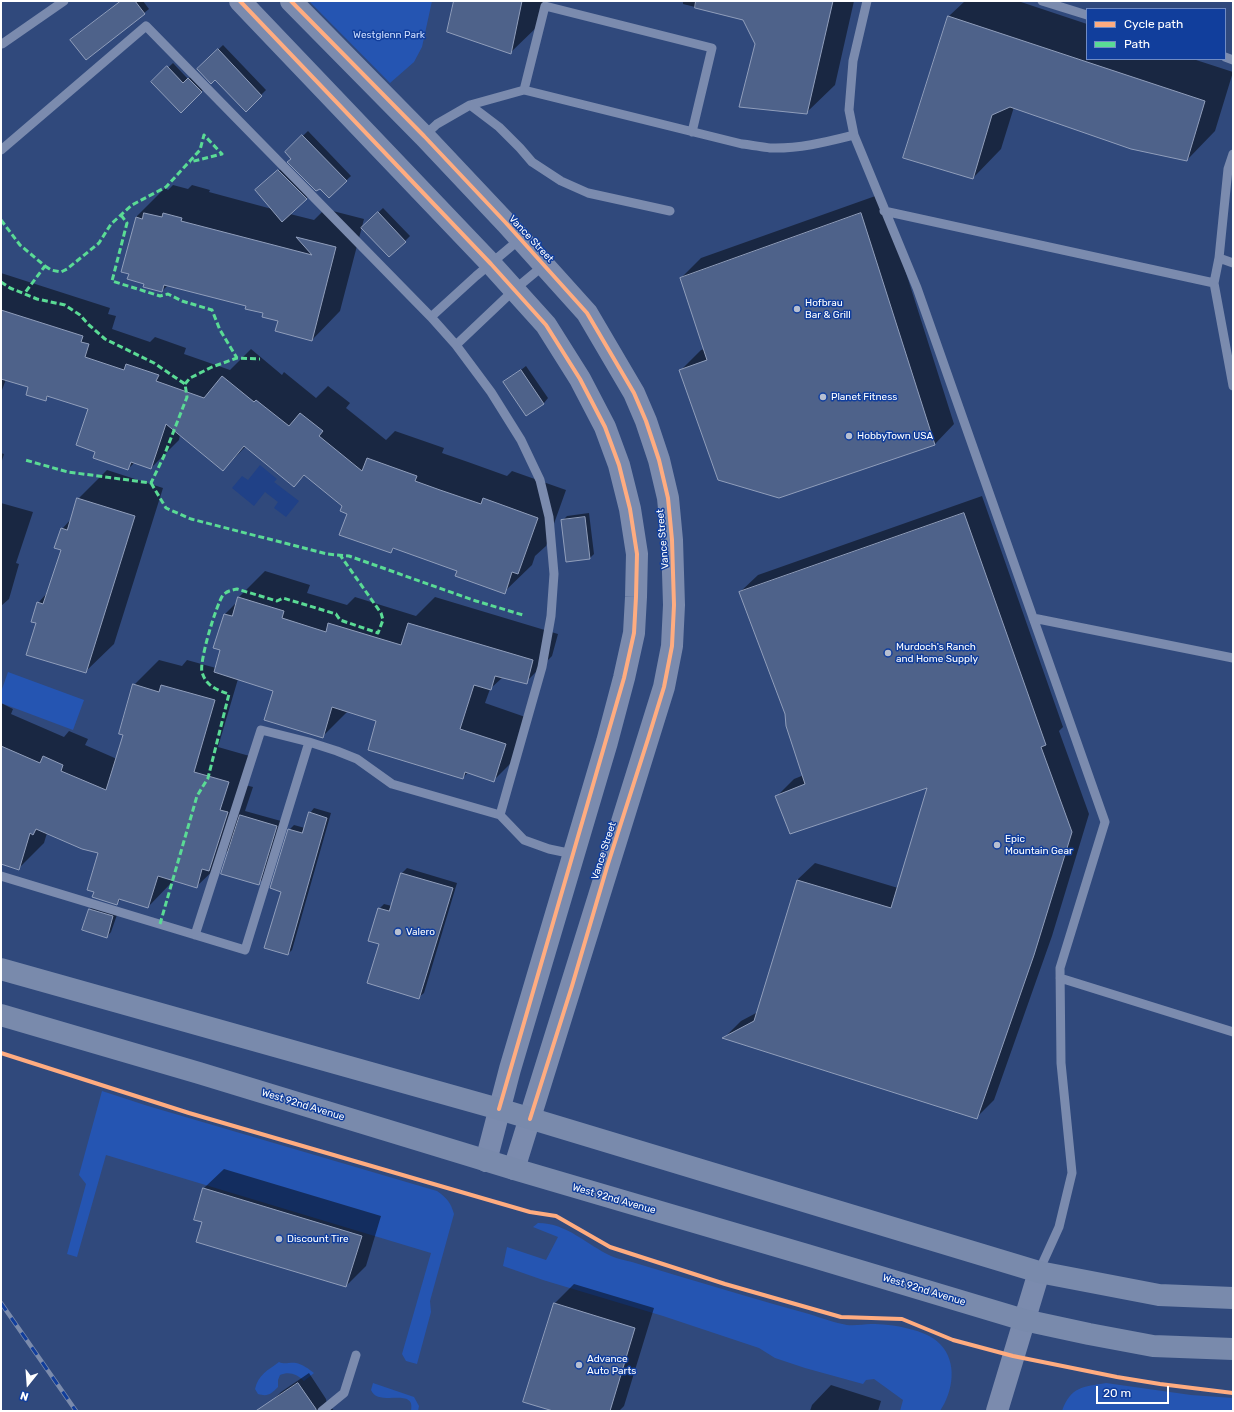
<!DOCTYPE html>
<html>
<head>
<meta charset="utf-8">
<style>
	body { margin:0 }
	#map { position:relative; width:1234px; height:1412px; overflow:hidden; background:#30497c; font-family:Rubik,sans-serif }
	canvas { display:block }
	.frame { position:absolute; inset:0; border:2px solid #fff; pointer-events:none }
	.legend { position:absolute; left:1086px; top:8px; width:140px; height:52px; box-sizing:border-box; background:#113e9c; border:1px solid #708bc4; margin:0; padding:5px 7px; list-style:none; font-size:12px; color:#fff }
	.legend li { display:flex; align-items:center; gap:8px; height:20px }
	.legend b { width:20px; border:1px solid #708bc4 }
	.north { position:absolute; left:8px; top:1364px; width:40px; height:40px; -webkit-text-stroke:3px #113e9c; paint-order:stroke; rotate:197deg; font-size:11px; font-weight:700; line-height:16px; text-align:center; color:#fff }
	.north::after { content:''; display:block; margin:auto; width:14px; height:18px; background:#fff; clip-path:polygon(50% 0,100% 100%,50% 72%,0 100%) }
	.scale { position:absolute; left:1096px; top:1386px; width:73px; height:18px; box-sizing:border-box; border:2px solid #fff; border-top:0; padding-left:5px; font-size:12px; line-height:14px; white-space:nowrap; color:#fff; -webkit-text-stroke:3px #113e9c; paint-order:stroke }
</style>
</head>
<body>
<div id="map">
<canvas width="1234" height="1412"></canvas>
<div class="frame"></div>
<ul class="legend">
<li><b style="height:5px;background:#ffac80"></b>Cycle path</li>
<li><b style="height:5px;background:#5adb95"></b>Path</li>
</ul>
<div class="north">N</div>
<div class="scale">20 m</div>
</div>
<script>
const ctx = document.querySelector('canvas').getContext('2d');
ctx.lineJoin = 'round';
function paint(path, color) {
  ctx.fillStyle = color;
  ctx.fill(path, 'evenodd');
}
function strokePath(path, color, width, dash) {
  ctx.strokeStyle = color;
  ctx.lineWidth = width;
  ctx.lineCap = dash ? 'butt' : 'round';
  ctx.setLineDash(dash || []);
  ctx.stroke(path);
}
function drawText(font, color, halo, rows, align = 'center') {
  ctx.font = font + ' Rubik,sans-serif';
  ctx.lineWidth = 3;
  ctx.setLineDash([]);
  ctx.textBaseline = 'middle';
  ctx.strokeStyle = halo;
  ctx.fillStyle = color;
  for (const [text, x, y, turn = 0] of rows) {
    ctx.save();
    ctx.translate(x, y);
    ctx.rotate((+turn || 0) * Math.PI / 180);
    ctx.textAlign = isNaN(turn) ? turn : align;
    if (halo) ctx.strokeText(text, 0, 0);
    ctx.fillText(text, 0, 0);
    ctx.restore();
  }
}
const green = new Path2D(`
	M309,1h123l-10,46 -8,15 -24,21z
	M8,672l76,28 -11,30 -72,-27v-11z
	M102,1091l46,15 289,85c10,7 14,12 17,23l-24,87 1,11 -14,52 -11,-3 -4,-7 29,-101 -325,-98 -29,102 -10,-3 19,-70 -7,-9z
	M538,1223c29,0 49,22 73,33 7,3 14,4 21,6 14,4 29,9 43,13 45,13 90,27 134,39 13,4 26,9 38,11 8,1 17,-1 24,-1 20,0 55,5 69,20 18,18 13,48 0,67h-40l3,-11 -29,-21 -8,1 -3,4 -58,-16 -30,-10 -16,-10 -96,-32 -120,-36 -40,-14 4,-19 39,13 12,-23 -25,-10z
	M279,1362c6,3 10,0 17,1 6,1 13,6 18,10l-10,8c-7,-7 -15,-10 -24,-6l-2,5v7c-7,7 -10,10 -20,7l-3,-5c3,-14 13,-19 24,-27z
	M373,1383l41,14 5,9 -1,5h-7c5,-25 -33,-3 -40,-21z
	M1106,1383l85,12 42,3v13h-171c9,-25 21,-24 44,-28z`);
const water = new Path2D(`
	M260,465l17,14 -3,3 25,19 -13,16 -12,-9 4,-6 -13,-10 -11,14 -22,-18 10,-12 6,4z`);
const shadow = new Path2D(`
	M121,1h22l6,8 -5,4 -67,23z
	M455,1h89l-5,24 -29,28z
	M683,1h171l-19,84 -29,28 -50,-69 -12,-25 -61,-15z
	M965,1h53l69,23v35h106l40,13 -18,59 -28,29 -173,-53 -13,42 -28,29 -69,-21 45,-141z
	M223,45l43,45 -20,20 -31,-31 -17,-10z
	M173,63l15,16 6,-5 12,13 -25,24 -28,-29z
	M308,131l43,45 -22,21 -43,-45z
	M284,166l27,28 -21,20 24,6 11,-11 39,10 -24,92 -28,29 -33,-19 -32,-16 -79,-20 -6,6 -17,-8 -15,-10 -8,-2 14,-54 29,-29 3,2 5,-5 15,4 4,-4 18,5 -1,2 63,17 -11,-23z
	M881,194l73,230 -19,20 -254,-74 20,-20 4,-1 -24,-71 20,-20z
	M383,208l27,28 -5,5 -43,-13z
	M1,273l109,35 -2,6 8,2 -4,13 38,13 5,-5 31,11 -2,6 46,16 21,-21 31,26 2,-3 32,26 12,-12 22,17 -4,5 40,32 9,-9 49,17 -2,5 26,9 39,14 5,-5 54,19 -20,56 -11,10 -3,9 -28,27 -45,-22 -64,-22 -5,4 -42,-39 -5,-7 -38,-31 -11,11 -48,-40 -23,24 -43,-35 -1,5 -28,28 -17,-5 -6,6 -32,-18 -7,-43 -40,-12 -4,4 -16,-14 -23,-7 -5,14z
	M526,366l22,32 -4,5 -18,11 -22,-31z
	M1,453l3,1 -3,10z
	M107,470l56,18 -49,156 -29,28 -47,-49v-20l10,-11 14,-43v-20l10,-11 6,-19z
	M982,496l81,231 -4,4 30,83 -37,122 -58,164 -18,18 -252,-80 17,-17 17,-9 39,-132 18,-17 83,25 31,-102 -153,11 18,-18 10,-4 -18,-61 -46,-122 18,-17z
	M1,503l32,9 -17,51 3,1 -10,35 -8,7z
	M589,513l5,41 -4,4 -28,-37 5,-5z
	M265,571l45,14 -3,8 40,12 8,-8 61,19 19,-19 123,37 -6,22 -26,26 -23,-5 -13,12 -5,14 46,16 -11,35 -26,26 -26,-8 -5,6 -85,-58 -30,-9 -25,25 -49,-46 -36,-11 -20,68 35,10 -8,28 8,2 -8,24 36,10 -18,58 -5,5 -28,-35 -7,6 -1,7 -26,25 -22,-7 -26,27 -27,-8 -4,5 -18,-51 -52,-20 -3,10 -25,25 -18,-5v-160l12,6 -2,5 53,23 5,-6 19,8 -3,6 32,14 7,-25 10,-49 25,-25 23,6 5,-6 29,8 6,-19 3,-35 12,-12 2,-5z
	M314,808l17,5 -39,137 -4,4 -6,-63 7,-61 5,-5 11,3 5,-15z
	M407,868l50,15 -33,110 -5,4 -39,-54 -1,-34 5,-5 8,2 10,-33z
	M95,905l23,7 -7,20 -4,5 -17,-28z
	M224,1169l157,47 -15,50 -20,20 -142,-98z
	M574,1284l80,24 -30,98 -5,5h-63l-2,-107z
	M309,1373l17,26 1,5 4,3 3,4h-56l-7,-9 10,-10z
	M831,1385l50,16 -3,10h-68l2,-6z`);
const building = new Path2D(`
	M121,1h14l10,13 -59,46 -16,-20z
	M454,1h68l-11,53 -64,-22z
	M696,1h137l-26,113 -68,-7 16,-63 -12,-24 -48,-12z
	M948,16l257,85 -18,60 -56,-12 -121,-42 -18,8 -19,64 -70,-21z
	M218,49l44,47 -16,16 -31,-32 -4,4 -14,-15z
	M167,66l16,17 5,-5 14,14 -21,21 -30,-31z
	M302,135l45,46 -18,17 -9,-9 -4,2 -29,-29 4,-3 -6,-7z
	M278,170l29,29 -25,23 -27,-32z
	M378,212l28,30 -17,15 -28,-29z
	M144,213l18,4 1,-4 19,5 -1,3 131,34 -16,-18 40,10 -24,94 -37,-10 3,-10 -16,-4 1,-4 -18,-4 1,-3 -82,-21 -2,7 -19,-5 1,-3 -17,-5 2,-5 -8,-2 15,-55 6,2z
	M861,213l74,232 -156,53 -61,-18 -39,-110 28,-10 -27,-82z
	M1,310l82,26 -2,6 8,2 -4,13 39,13 2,-6 33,11 -3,6 48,17 18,-22 32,26 2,-2 33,26 11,-13 23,18 -4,5 43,35 5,-13 50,18 -2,5 25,9 41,14 2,-6 55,20 -20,56 -6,-2 -7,22 -50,-18 2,-5 -64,-23 -2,5 -52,-18 8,-21 -7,-3 2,-5 -38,-31 -10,12 -50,-41 -21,25 -57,-47 -15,45 -20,-7 -3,8 -35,-12 2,-6 -19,-7 12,-36 -41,-13 -1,5 -20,-6 2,-8 -27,-8z
	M521,370l23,34 -18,12 -23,-34z
	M77,498l58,18 -49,157 -60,-18 10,-32 -5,-1 6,-20 6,2 18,-54 -7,-2 7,-20 6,2z
	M964,513l82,232 -5,2 31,85 -38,123 -57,164 -255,-81 32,-17 43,-141 94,28 36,-120 -137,46 -15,-38 30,-12 -19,-58 -1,-12 -46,-122z
	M585,517l5,42 -24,3 -5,-42z
	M238,597l46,14 -2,7 44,14 2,-9 73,22 7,-22 125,37 -6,24 -32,-8 -4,14 -17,-5 -14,44 46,15 -12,38 -29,-10 -2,7 -95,-29 8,-29 -44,-14 -9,31 -59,-18 9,-29 -59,-19 6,-22 -7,-2 11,-34 8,2z
	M133,684l26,8 2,-7 54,15 -21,72 35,10 -9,28 8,2 -19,59 -7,-2 -5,19 -39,-12 -10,32 -29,-9 -2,6 -25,-8 2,-5 -7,-2 11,-37 -16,-4 -46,-20 -3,6 -3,-2 -11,37 -18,-6v-118l39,17 3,-7 20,9 -2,6 45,19 17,-55 -4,-1z
	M309,812l18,6 -39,137 -24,-7 17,-56 -11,-4 18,-59 14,4z
	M240,815l37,11 -18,59 -38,-11z
	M401,873l52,15 -34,111 -52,-16 12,-39 -11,-3 10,-33 11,3z
	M89,909l24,7 -6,22 -25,-8z
	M203,1188l159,48 -16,51 -150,-45 6,-20 -8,-2z
	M554,1303l81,25 -25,83h-57l-30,-9z
	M298,1383l18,26v2h-60z`);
const service = new Path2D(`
	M867,1l-14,60 -4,49 5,25 63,153 188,534 -45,146 1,95 11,110 -13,54 -20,44
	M1042,1l45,14
	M2,44l62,-43
	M1225,57l8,3
	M524,90l21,-84 167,42 -20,84
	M470,105l29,22 21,21 12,14 29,19 27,12 82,18
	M424,136l13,-12 33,-19 54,-15 218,54c10,1 19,3 28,4 29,1 56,-6 84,-13
	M1,150l145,-124 285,291 25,28 35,47 30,48 19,40 9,37 5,57 -3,42 -9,51 -42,148 -108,-31 -35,-25 -20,-8 -28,-9 -64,208 -244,-74
	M1233,154l-5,15 -9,89 -5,25 19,103
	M884,211l330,72
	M1219,258l14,5
	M431,317l45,-41 44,-37
	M456,345l58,-55 30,-25
	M1033,618l200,40
	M500,815l24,25 25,9 24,5
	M195,935l66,-205 48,12
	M1060,978l173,54
	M322,1411l22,-18 12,-38`);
const tertiary = new Path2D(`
	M240,1l251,263 55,61 34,54 25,48 14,38 11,44 7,45 -1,43 -2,36 -10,45 -17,64 -97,327 -24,92
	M291,1l133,135 82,87 81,90 47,80 12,28 13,39 9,38 4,42 2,65 -2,41 -8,41 -150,482
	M997,1411l42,-139`);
const primary = new Path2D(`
	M1,969l498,140 540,163 120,23 74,3
	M1,1015l198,58 315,96 293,86 217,65 65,14 64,12 80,3`);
const rail = new Path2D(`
	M1,1303l75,108`);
const quiet = new Path2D(`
	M121,215l6,8 -15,58 48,15 8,-2 14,7 30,9 8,20 17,28
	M1,220l19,25 25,21 -21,28
	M45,266l6,4 10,2 6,-3 32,-26 12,-19 21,-19 34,-18 34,-37 4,-15 18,19 -32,8
	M1,282l9,6 27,11 28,6 15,10 9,10 16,14 49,24 31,21 2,13 -23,59 -13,27 -83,-11 -43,-12
	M185,384l5,-6 22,-11 25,-9 23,1
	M151,483l15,25 25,11 136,35 22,2 127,45 47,14
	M160,924l37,-128 11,-18 21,-84c-12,-4 -23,-8 -27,-22 -3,-10 14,-67 21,-77 4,-4 9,-5 14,-6l40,12 6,-3 53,16 4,6 38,13 5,-13 -2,-7 -41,-58`);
const cycleway = new Path2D(`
	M240,1l251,263 55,61 34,54 25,48 14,38 11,44 7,45 -1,43 -2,36 -10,45 -125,431
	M291,1l133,135 82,87 81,90 47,80 12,28 13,39 9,38 4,42 2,65 -2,41 -8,41 -16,52 -41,128 -35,119 -42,133
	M1,1053l188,60 341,99 26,4 54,31 115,37 116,33 61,2 51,21 60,16 104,21 43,7 73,9`);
const markers = [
	[797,309,4,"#b7bfd1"],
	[823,397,4,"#b7bfd1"],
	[849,436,4,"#b7bfd1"],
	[888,653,4,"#b7bfd1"],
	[997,845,4,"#b7bfd1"],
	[398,932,4,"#b7bfd1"],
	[279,1239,4,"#b7bfd1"],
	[579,1365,4,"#b7bfd1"]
];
const parkNames = [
	["Westglenn Park",389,35]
];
const streetNames = [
	["Vance Street",531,239,47],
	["Vance Street",663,539,-95],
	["Vance Street",604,851,-72],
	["West 92nd Avenue",303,1105,17],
	["West 92nd Avenue",614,1199,16],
	["West 92nd Avenue",924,1290,17]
];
const poiNames = [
	["Hofbrau",805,303],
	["Bar & Grill",805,315],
	["Planet Fitness",831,397],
	["HobbyTown USA",857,436],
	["Murdoch's Ranch",896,647],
	["and Home Supply",896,659],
	["Epic",1005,839],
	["Mountain Gear",1005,851],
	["Valero",406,932],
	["Discount Tire",287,1239],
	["Advance",587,1359],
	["Auto Parts",587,1371]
];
paint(green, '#2555b2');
paint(water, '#204187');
paint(shadow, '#0007');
paint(building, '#4e628a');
strokePath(building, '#909ebb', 1);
strokePath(service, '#7b8bae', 9);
strokePath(tertiary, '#7b8bae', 22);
strokePath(primary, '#798aac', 22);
strokePath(rail, '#7b8bac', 4.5);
strokePath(rail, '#113e9c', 3, [9]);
strokePath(quiet, '#5adb95', 3, [6, 3]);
strokePath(cycleway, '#ffac80', 4);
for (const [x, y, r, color] of markers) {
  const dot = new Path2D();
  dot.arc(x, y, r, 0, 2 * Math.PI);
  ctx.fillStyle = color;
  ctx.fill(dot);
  strokePath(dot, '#113e9c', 1.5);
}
drawText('10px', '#cedefe', '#113e9c', parkNames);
drawText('10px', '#fff', '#113e9c', streetNames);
drawText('10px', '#fff', '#113e9c', poiNames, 'left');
</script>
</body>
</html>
